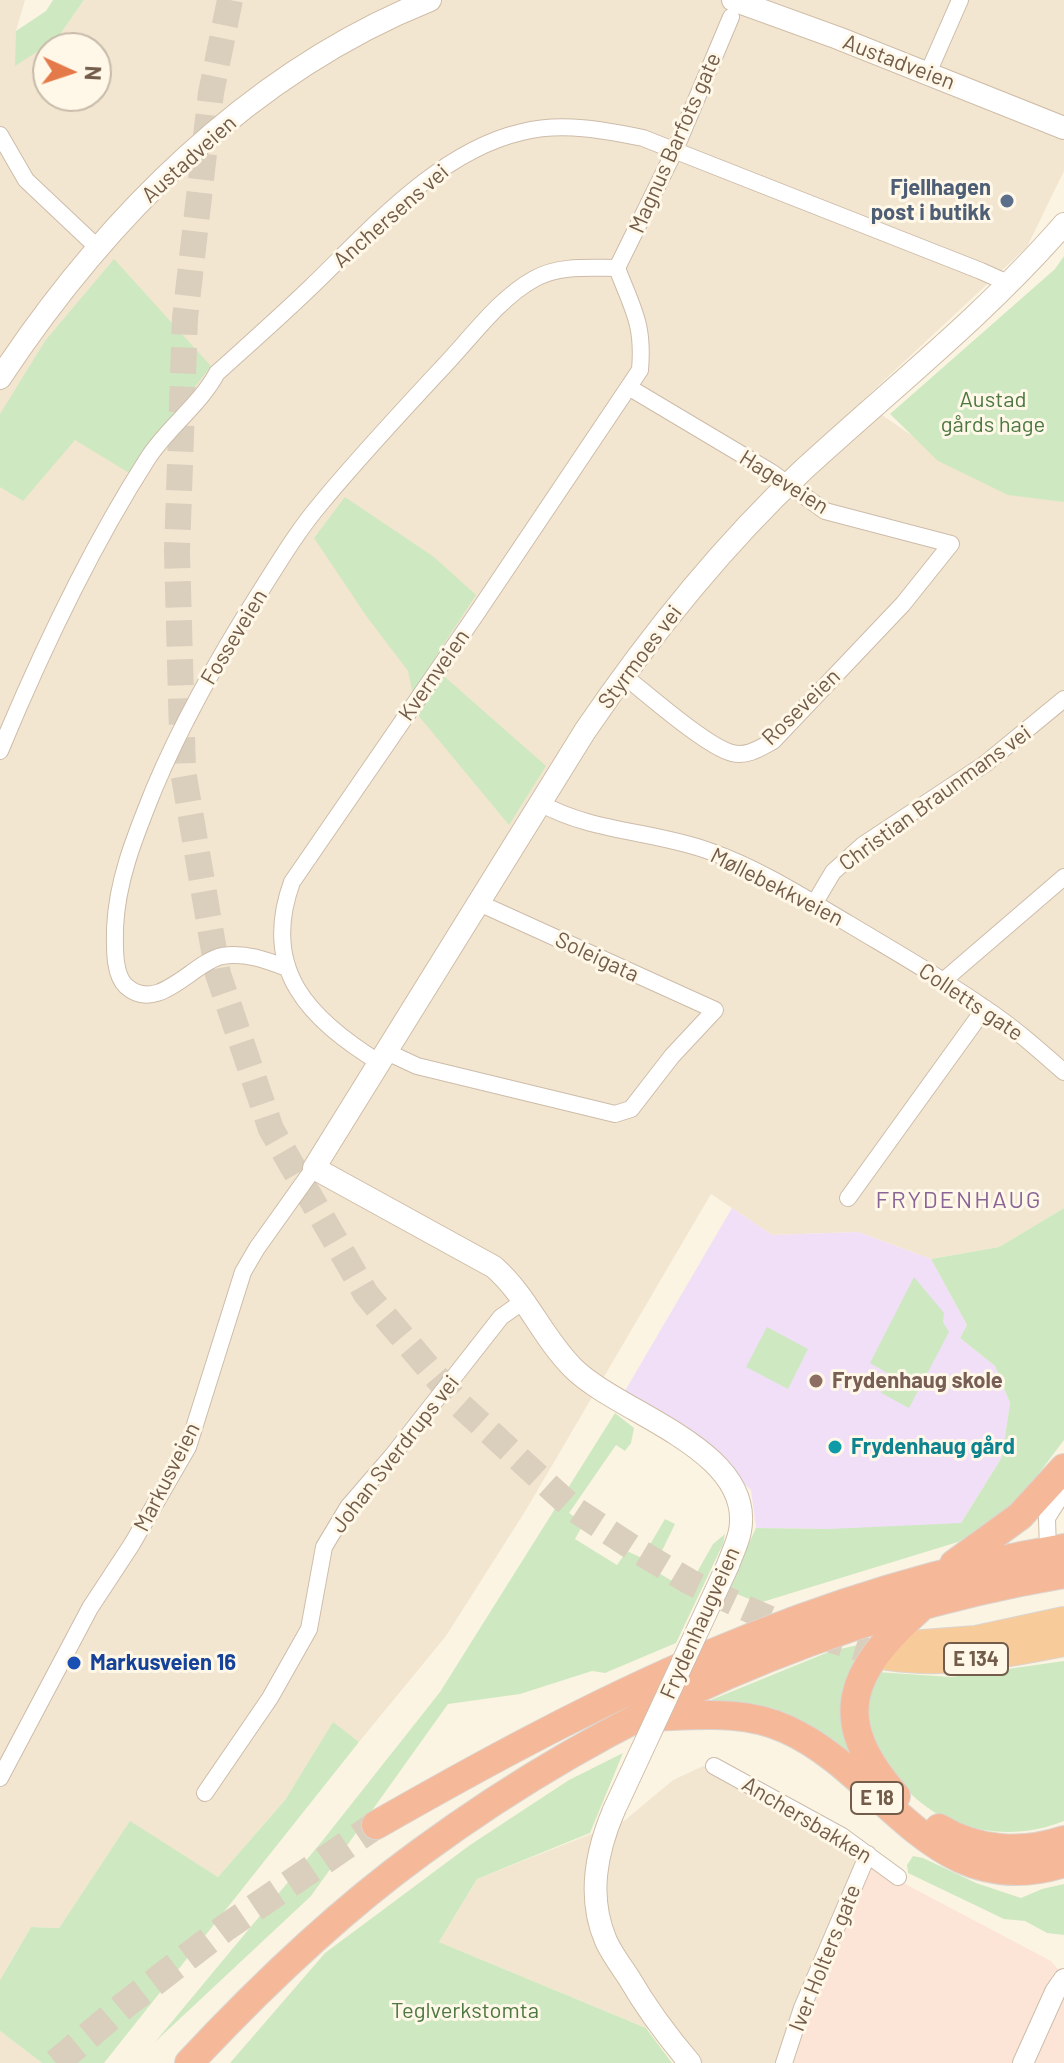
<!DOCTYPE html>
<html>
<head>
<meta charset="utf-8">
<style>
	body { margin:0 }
	#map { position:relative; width:1064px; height:2063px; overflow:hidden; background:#fcf4e2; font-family:Barlow,sans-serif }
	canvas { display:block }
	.north { position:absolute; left:32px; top:32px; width:80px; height:80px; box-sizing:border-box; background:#fff8e8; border:2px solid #c7baa8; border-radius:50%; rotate:93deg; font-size:22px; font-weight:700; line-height:32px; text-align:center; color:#735c49 }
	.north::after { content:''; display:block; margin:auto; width:28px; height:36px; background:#e47949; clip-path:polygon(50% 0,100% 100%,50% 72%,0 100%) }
</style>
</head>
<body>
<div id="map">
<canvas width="1064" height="2063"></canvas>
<div class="north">N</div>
</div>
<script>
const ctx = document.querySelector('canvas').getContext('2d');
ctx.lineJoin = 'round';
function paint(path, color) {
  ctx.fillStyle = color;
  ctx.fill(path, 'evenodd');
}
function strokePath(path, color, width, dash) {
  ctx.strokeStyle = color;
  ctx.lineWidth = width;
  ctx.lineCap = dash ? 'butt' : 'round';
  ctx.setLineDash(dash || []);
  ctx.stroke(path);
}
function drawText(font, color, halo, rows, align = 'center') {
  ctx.font = font + ' Barlow,sans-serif';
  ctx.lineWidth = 6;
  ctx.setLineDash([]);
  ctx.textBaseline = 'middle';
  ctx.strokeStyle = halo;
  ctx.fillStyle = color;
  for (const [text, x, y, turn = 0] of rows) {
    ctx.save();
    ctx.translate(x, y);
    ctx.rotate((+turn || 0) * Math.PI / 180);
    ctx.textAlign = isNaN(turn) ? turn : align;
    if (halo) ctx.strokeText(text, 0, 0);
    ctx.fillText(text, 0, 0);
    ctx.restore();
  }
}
const residential = new Path2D(`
	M0,0h25l-9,31 41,8 27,-39h980v171l-37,76 -165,154 88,61 114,37v709l-65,39 -68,12 -73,-27 -86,3 -61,-41 -185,316 -80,126 -87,106 -26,-19 -48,77 -67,77 -88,-55 -71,106 -28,-1 -31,53zM48,48h48v48h-48z
	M703,1766h11l154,88 -84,209h-89l-49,-35 -207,-86 38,-63 147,-58 49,-41z
	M0,2031l42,32h-42z`);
const commercial = new Path2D(`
	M868,1854l39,31 144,76 13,15v87h-280z`);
const education = new Path2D(`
	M732,1208l40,27 86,-3 73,27 36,66 -7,13 35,28 15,37 -8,54 -41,66 -49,28 -83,-22 -73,-1 -5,-38 -44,-39 -85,-55z`);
const green = new Path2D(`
	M53,0h31l-27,39 -42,27 1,-35 30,-20z
	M1064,256v246l-56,-7 -70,-34 -48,-47 165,-145z
	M114,259l97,107 -82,107 -54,-33 -52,61 -23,-14v-73l45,-73z
	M345,497l89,60 42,38 -40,61 9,21 101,89 -37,59 -92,-111 -9,-43 -41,-54 -53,-79z
	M1064,1208v232l-54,72 -52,30 -199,61 -32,-13 29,-62 73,1 132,-6 41,-66 8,-54 -15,-37 -35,-28 7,-13 -36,-66 68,-12z
	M914,1277l30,36 -1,9 6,10 -40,76 -28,-15 8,-19 -19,-11z
	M767,1327l41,22 -20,40 -42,-22z
	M615,1413l19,15 -3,15 -6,8 -9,-6 -47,68 15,10 -9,16 42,26 10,-14 15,7 23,-39 10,5 -15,31 -4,-1 -7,13 38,23 26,-46 12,-10 -2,10 -47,99 -71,30 -13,-2 -72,23 -72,10 -137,192 -156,146 168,-202 117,-148z
	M858,1645l-12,45 9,66 -5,5 -144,-59 125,-51z
	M1064,1661v160c-54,22 -118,11 -158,-32 -7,-7 -12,-17 -18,-25 -10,-15 -22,-32 -22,-50 0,-14 8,-29 11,-42l74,5z
	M333,1722l26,20 -255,321h-62l-42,-32v-51l31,-53 28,1 71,-107 88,56 67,-77z
	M623,1753l-33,80 -113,46 -38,63 207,86 26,35h-442l95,-110 145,-108 99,-65z
	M913,1856l10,2 53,25 45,15 21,-9 22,-5v51l-17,-2 -22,-12 -21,-2 -96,-46 -1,-8z`);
const trunkTunnel = new Path2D(`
	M230,0l-19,93 -26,225 -8,233 6,220 35,203 53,155 95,165 95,112 113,103 64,42 52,31 51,24 45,20 101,31`);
const motorwayTunnel = new Path2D(`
	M56,2063l70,-59 99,-76 151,-103`);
const minor = new Path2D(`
	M928,73l32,-73
	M0,135l26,45 72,68
	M617,268l58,-118 56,-133
	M623,675c23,18 84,72 109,78 15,4 28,-5 41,-12l130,-137 48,-60 -126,-33 -54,-39 -141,-84
	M0,751c42,-101 89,-201 148,-293 20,-31 51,-52 69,-85 32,-29 64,-57 95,-87 59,-57 127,-135 210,-154 40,-10 82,-2 121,6l338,133 20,9 6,6
	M540,803c51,29 114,28 169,48 49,17 96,47 140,73 45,27 91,53 134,83 29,19 55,42 81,65
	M814,904l19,-32 30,-27 122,-81 79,-65
	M287,968c-21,-8 -42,-16 -65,-12 -29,6 -64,59 -96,30 -13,-12 -11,-41 -11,-58 2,-49 21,-94 39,-139 29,-69 66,-134 106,-197 19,-30 38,-62 62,-90 38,-46 80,-91 121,-135 28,-29 55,-68 91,-88 25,-14 55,-11 83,-11
	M943,981l121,-104
	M387,1052l30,14 198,48 16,-5 41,-53 43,-46 -236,-107
	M380,1063c-71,-44 -120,-93 -88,-181l187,-272 161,-240c4,-46 -7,-60 -23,-102
	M848,1198l137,-190
	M1048,1551l-1,-33 17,-27
	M714,1766l128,70 56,41
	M0,1778l90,-170 42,-64 56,-97 55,-175 14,-24 57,-80
	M205,1793l65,-95 39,-69 15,-82 24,-40 44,-51 109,-139 24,-17
	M784,2063l18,-55 66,-154`);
const tertiary = new Path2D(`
	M1023,2063l32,-71 9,-13`);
const secondary = new Path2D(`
	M733,0l105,38 226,90
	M0,378c105,-159 250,-306 430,-378
	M728,1565c4,-11 10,-23 12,-34 15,-82 -121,-117 -167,-163 -31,-31 -46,-72 -79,-101l-180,-99 271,-437c64,-94 135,-183 218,-261 88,-81 182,-155 261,-246
	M614,1810c-18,42 -27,87 -8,131 6,13 15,25 23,37 18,31 38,58 61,85`);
const trunk = new Path2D(`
	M910,1644l66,-5 88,-19
	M887,1657c61,9 117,-2 177,-14`);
const motorway = new Path2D(`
	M954,1564l66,-48 44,-48
	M648,1717c47,-1 94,-8 138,12 99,44 149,176 278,134
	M896,1796c-68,-77 -47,-124 23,-187
	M376,1825c220,-126 436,-235 688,-277
	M939,1828c38,23 83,26 125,12
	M189,2063c71,-76 148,-150 232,-211 189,-139 411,-239 643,-278`);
const secondaryBridge = new Path2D(`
	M614,1810l114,-245`);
const markers = [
	[1007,201,8,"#5c6f8a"],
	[816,1381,8,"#8d6e63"],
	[835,1447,8,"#0f9aa8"],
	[74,1663,8,"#1a4fb4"]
];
const shields = [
	[976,1659,64],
	[877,1798,52]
];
const shieldNames = [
	["E 134",976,1659],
	["E 18",877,1798]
];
const streetNames = [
	["Austadveien",899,62,21],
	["Magnus Barfots gate",675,143,-66],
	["Austadveien",189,159,-42],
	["Anchersens vei",391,216,-41],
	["Hageveien",784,482,32],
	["Fosseveien",234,637,-59],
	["Styrmoes vei",640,657,-53],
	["Kvernveien",434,675,-55],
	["Roseveien",801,707,-44],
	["Christian Braunmans vei",935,798,-36],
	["Møllebekkveien",777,887,27],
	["Soleigata",597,957,25],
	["Colletts gate",971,1002,34],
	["Johan Sverdrups vei",395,1454,-52],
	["Markusveien",167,1477,-63],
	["Frydenhaugveien",700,1623,-66],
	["Anchersbakken",807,1820,31],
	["Iver Holters gate",825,1958,-68]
];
const serviceNames = [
	["Fjellhagen",991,188],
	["post i butikk",991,213]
];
const parkNames = [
	["Austad",993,400],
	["gårds hage",993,425],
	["Teglverkstomta",465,2011]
];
const educationNames = [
	["Frydenhaug skole",832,1381]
];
const cultureNames = [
	["Frydenhaug gård",851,1447]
];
const transitNames = [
	["Markusveien 16",90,1663]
];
const neighbourhoodNames = [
	["FRYDENHAUG",959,1200]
];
paint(residential, '#f3e6d1');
paint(commercial, '#fce5d6');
paint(education, '#f1dff8');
paint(green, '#cee9c1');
strokePath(trunkTunnel, '#dacebc', 26, [26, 13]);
strokePath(motorwayTunnel, '#dacebc', 28, [28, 14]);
strokePath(minor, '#cdbca9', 18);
strokePath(tertiary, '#cdbca9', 22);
strokePath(secondary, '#cfbda7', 24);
strokePath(trunk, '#dbd5d0', 28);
strokePath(motorway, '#dbd5d0', 30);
strokePath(minor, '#fff', 16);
strokePath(tertiary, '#fff', 20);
strokePath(secondary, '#fff', 22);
strokePath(trunk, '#f7cc9a', 26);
strokePath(motorway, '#f5b99a', 28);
strokePath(secondaryBridge, '#cfbda7', 24, []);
strokePath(secondaryBridge, '#fff', 22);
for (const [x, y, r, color] of markers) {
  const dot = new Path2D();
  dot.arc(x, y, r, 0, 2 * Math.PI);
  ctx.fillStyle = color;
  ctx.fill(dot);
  strokePath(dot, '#fff8e8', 3);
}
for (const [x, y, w] of shields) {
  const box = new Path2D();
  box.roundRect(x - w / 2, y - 16, w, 32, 6);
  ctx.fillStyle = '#fff8e8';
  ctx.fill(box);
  strokePath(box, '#735c49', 2);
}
drawText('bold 20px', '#735c49', null, shieldNames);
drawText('22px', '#735c49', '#fff8e8', streetNames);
drawText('bold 22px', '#4e5e75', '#fff8e8', serviceNames, 'right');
drawText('22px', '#4d7842', '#fff8e8', parkNames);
drawText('bold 22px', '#785e54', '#fff8e8', educationNames, 'left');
drawText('bold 22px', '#0d838f', '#fff8e8', cultureNames, 'left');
drawText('bold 22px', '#164399', '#fff8e8', transitNames, 'left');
ctx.letterSpacing = '2px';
drawText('24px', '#8a6596', '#fff8e8', neighbourhoodNames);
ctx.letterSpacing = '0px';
</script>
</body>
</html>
